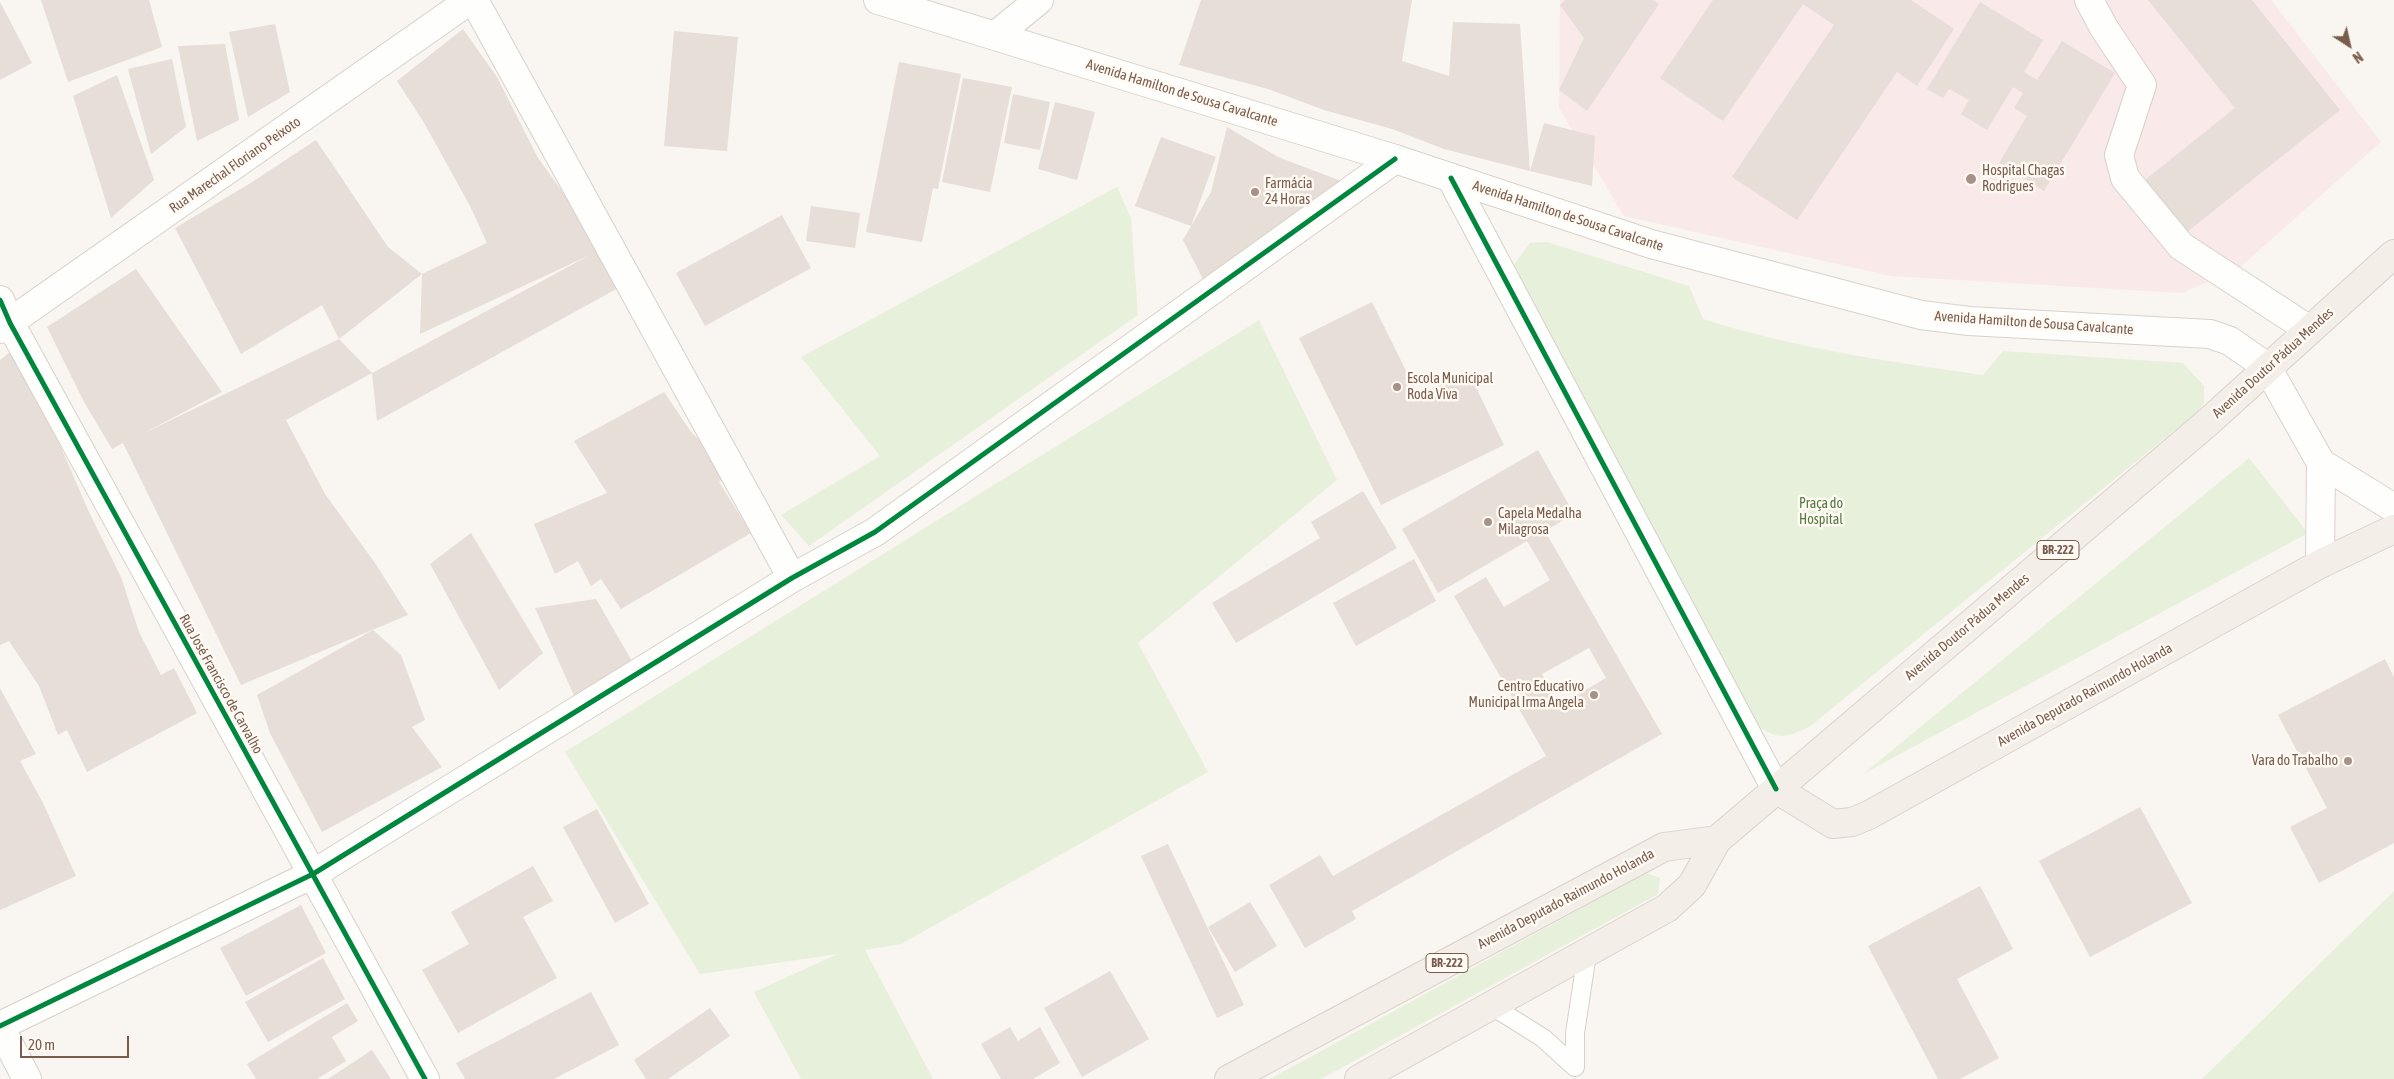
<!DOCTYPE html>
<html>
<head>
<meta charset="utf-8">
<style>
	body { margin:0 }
	#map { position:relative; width:2394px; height:1079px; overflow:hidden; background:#f9f5f0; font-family:"Asap Condensed",sans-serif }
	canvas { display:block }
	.north { position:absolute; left:2324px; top:20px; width:50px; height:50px; -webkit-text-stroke:4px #fffaf3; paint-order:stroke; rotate:145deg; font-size:14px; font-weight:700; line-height:20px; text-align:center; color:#7a5c4d }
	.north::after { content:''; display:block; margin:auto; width:18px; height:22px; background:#7a5c4d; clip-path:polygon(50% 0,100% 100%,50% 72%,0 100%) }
	.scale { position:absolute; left:20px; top:1036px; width:109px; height:22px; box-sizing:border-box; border:2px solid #7a5c4d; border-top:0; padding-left:6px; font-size:15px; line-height:18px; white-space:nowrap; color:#7a5c4d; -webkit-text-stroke:4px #fffaf3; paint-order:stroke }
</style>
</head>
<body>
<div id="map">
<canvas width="2394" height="1079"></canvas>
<div class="north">N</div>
<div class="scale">20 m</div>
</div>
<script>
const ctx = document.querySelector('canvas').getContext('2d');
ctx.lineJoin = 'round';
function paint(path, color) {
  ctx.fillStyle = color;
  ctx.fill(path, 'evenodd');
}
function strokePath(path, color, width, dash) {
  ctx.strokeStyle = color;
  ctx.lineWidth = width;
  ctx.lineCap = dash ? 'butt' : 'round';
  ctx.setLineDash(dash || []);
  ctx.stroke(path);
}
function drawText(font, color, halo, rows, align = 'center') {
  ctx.font = font + ' "Asap Condensed",sans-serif';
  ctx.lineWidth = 5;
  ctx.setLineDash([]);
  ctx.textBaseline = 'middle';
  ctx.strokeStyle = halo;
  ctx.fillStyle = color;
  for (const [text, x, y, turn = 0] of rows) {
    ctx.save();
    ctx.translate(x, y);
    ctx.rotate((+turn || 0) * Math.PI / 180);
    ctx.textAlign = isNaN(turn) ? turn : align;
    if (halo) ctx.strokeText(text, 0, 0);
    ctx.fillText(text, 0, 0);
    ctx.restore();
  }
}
const medical = new Path2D(`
	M1560,0h711l110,142 -143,127 -56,24 -291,-17 -267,-60 -65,-108z`);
const green = new Path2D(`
	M1117,187l14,31 7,97 -329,231 -28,-31 99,-59 -79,-99z
	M1547,242l142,44 14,33c91,29 186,43 280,56l20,-24 180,12 21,23v18l-8,9 -387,314c-25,11 -31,14 -53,-3l-244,-445 1,-13 17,-23z
	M1259,320l78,160 -199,163 70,129 -307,172 -36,6 68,129h-132l-47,-87 84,-38 -138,20 -135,-222z
	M2249,458l59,75 -445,241z
	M1646,873l14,5 -2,16 -337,185h-51z
	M2394,891v188h-192z`);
const building = new Path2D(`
	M41,0h108l13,47 -94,35z
	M1201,0h211l-10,61 47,15 4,-54 67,2 10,147 -86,-22 -52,-20 -68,-19 -56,-21 -89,-24z
	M1565,0h88l6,4 -72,107 -28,-21 25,-52 -24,-33z
	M1713,0h198l43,29 -37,57 -20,-14 -100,148 -65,-43 102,-152 -31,-21 -80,117 -63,-43z
	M2148,0h104l88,110 -153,122 -42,-52 90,-72z
	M0,2l32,61 -32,17z
	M1980,2l63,38 -19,32 13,8 25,-39 53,32 -71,118 -45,-28 28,-47 -13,-8 9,-15 -10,-6 -26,43 -26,-16 8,-14 -20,-11 -6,9 -16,-9z
	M275,24l15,68 -42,25 -19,-85z
	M463,29l34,48 41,81 32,44 48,86 -241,133 -5,-48 218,-118 -170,79 2,-60 -83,65 -17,-34 -81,49 -66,-126 74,-44 67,-44 72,107 34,27 65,-31 -17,-37 -47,-85 -26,-40z
	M674,31l64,6 -11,114 -63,-5z
	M225,44l14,76 -42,21 -19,-95z
	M172,59l14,68 -35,27 -23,-85z
	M899,62l62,12 -23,115 -5,-1 -11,54 -56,-10z
	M117,75l37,105 -43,38 -38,-122z
	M963,78l49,9 -22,105 -48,-10z
	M1013,94l37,8 -10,48 -36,-7z
	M1055,102l40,10 -18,68 -39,-11z
	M1544,123l51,13 -3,50 -62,-15z
	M1227,127l51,30 63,24 -137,100 -21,-41 28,-48z
	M1161,137l55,20 -25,69 -56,-20z
	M811,206l49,7 -5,35 -49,-7z
	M782,215l29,53 -106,58 -29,-53z
	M136,269l86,123 -82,43 199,-96 33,34 -86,47 39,74 50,69 33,52 -167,70 -118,-242 -11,6 -28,-47 -37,-75z
	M1372,302l46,93 50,-24 36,74 -123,60 -82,-167z
	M10,352l46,84 33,76 32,65 18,55 22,43 13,-7 23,45 -110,59 -20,-42 -9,5 -19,-49 -30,-45 -9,4v-285z
	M664,392l27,40 43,41 -15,9 32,51 -130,76 -20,-30 -10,7 -13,-25 -23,13 -21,-50 73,-31 -33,-52z
	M1538,450l36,64 -29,17 117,203 -310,177 4,8 -51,29 -36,-63 51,-30 13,21 213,-120 -92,-160 32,-19 18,30 46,-27 -23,-39 -89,52 -36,-64zM1589,648l17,30 -46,27 -18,-31z
	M1363,491l34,57 -161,95 -24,-40 108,-65 -9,-16z
	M471,533l72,120 -44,37 -69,-126z
	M1414,559l22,42 -80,45 -23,-43z
	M596,599l36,62 -57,37 -40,-90z
	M373,630l28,25 24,65 -13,7 30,40 -120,65 -52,-99 -13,-38z
	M2385,659l9,18v166l-75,40 -29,-56 37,-19 -49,-93z
	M0,688l36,66 -16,7 23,42 33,73 -76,34z
	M2140,807l52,96 -102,54 -51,-96z
	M597,809l52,95 -34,19 -52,-96z
	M1168,844l76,161 -27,13 -76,-162z
	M533,866l20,35 -30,16 34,61 -99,55 -36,-63 47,-26 -18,-32z
	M1980,886l33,63 -56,30 42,79 -39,21h-22l-70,-133z
	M1250,902l27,44 -42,26 -27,-45z
	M301,905l25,48 -80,43 -26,-48z
	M323,958l22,41 -77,43 -23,-40z
	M1110,971l39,68 -67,38 -38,-69z
	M591,992l28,53 -65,34h-89l-9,-16z
	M347,1003l11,18 -26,16 14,24 -29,18h-61l-9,-15z
	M710,1008l20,28 -62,43h-22l-12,-19z
	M1010,1027l8,14 22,-14 20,36 -27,16h-32l-20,-35z
	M372,1050l19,29h-63z`);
const service = new Path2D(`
	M1492,1006l51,32 32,29v-34l12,-79`);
const minor = new Path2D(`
	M474,0l318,578
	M2089,0l15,28 38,57 -23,70 6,23 56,68 127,83
	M996,35l43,-35
	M1451,178l325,611
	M0,300l10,23 415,756
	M0,329l470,-329
	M0,1026l313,-152 479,-296 83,-46 520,-373
	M0,1027l27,52`);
const secondary = new Path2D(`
	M878,0l517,159 256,85 270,71 48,6 241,13 20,7 37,26 54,96 73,45
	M2320,564l1,-101`);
const primary = new Path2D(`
	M1776,789l57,35 19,-2 17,-7 451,-251 74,-35
	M1229,1079l435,-232 53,-7
	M1359,1079l308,-171 25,-23 25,-45 490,-417 187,-169`);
const cycleway = new Path2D(`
	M1451,178l325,611
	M0,300l10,23 415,756
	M0,1026l313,-152 479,-296 83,-46 520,-373`);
const markers = [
	[1971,179,6,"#a69286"],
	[1255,192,5,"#a69286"],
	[1397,387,5,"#a69286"],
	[1488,522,5,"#a69286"],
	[1594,695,5,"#a69286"],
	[2348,761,5,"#a69286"]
];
const shields = [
	[2058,550,42],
	[1447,963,42]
];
const shieldNames = [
	["BR-222",2058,550],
	["BR-222",1447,963]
];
const streetNames = [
	["Avenida Hamilton de Sousa Cavalcante",1182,93,17],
	["Rua Marechal Floriano Peixoto",235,165,-35],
	["Avenida Hamilton de Sousa Cavalcante",1568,216,18],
	["Avenida Hamilton de Sousa Cavalcante",2034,323,4],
	["Avenida Doutor Pádua Mendes",2273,363,-42],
	["Avenida Doutor Pádua Mendes",1967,627,-40],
	["Rua José Francisco de Carvalho",221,684,61],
	["Avenida Deputado Raimundo Holanda",2085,695,-29],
	["Avenida Deputado Raimundo Holanda",1566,899,-28]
];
const poiNames = [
	["Hospital Chagas",1982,171],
	["Rodrigues",1982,187],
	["Farmácia",1265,184],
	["24 Horas",1265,200],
	["Escola Municipal",1407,379],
	["Roda Viva",1407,395],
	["Capela Medalha",1498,514],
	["Milagrosa",1498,530],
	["Centro Educativo",1584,687,"right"],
	["Municipal Irma Angela",1584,703,"right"],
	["Vara do Trabalho",2338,761,"right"]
];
const parkNames = [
	["Praça do",1821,504],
	["Hospital",1821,520]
];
paint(medical, '#fae9e9');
paint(green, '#e7f0db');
paint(building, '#e6ded7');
strokePath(service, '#d7d1cb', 20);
strokePath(minor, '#d7d1cb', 30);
strokePath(secondary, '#d9d2cb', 30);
strokePath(primary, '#dad1cc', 30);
strokePath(service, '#fefefd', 18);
strokePath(minor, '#fefefd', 28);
strokePath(secondary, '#fefefd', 28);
strokePath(primary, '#f3eee8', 28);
strokePath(cycleway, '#00873e', 5);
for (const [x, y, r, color] of markers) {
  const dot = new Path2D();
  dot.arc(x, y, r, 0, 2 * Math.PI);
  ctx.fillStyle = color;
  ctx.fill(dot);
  strokePath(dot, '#fffaf3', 2);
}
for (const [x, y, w] of shields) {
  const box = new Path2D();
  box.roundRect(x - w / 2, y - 9.5, w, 19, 4);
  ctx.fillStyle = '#fffaf3';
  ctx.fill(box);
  strokePath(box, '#7a5c4d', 1);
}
drawText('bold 12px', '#7a5c4d', null, shieldNames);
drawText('14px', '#7a5c4d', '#fffaf3', streetNames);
drawText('14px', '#7a5c4d', '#fffaf3', poiNames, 'left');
drawText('14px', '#537a41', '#fffaf3', parkNames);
</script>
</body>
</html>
